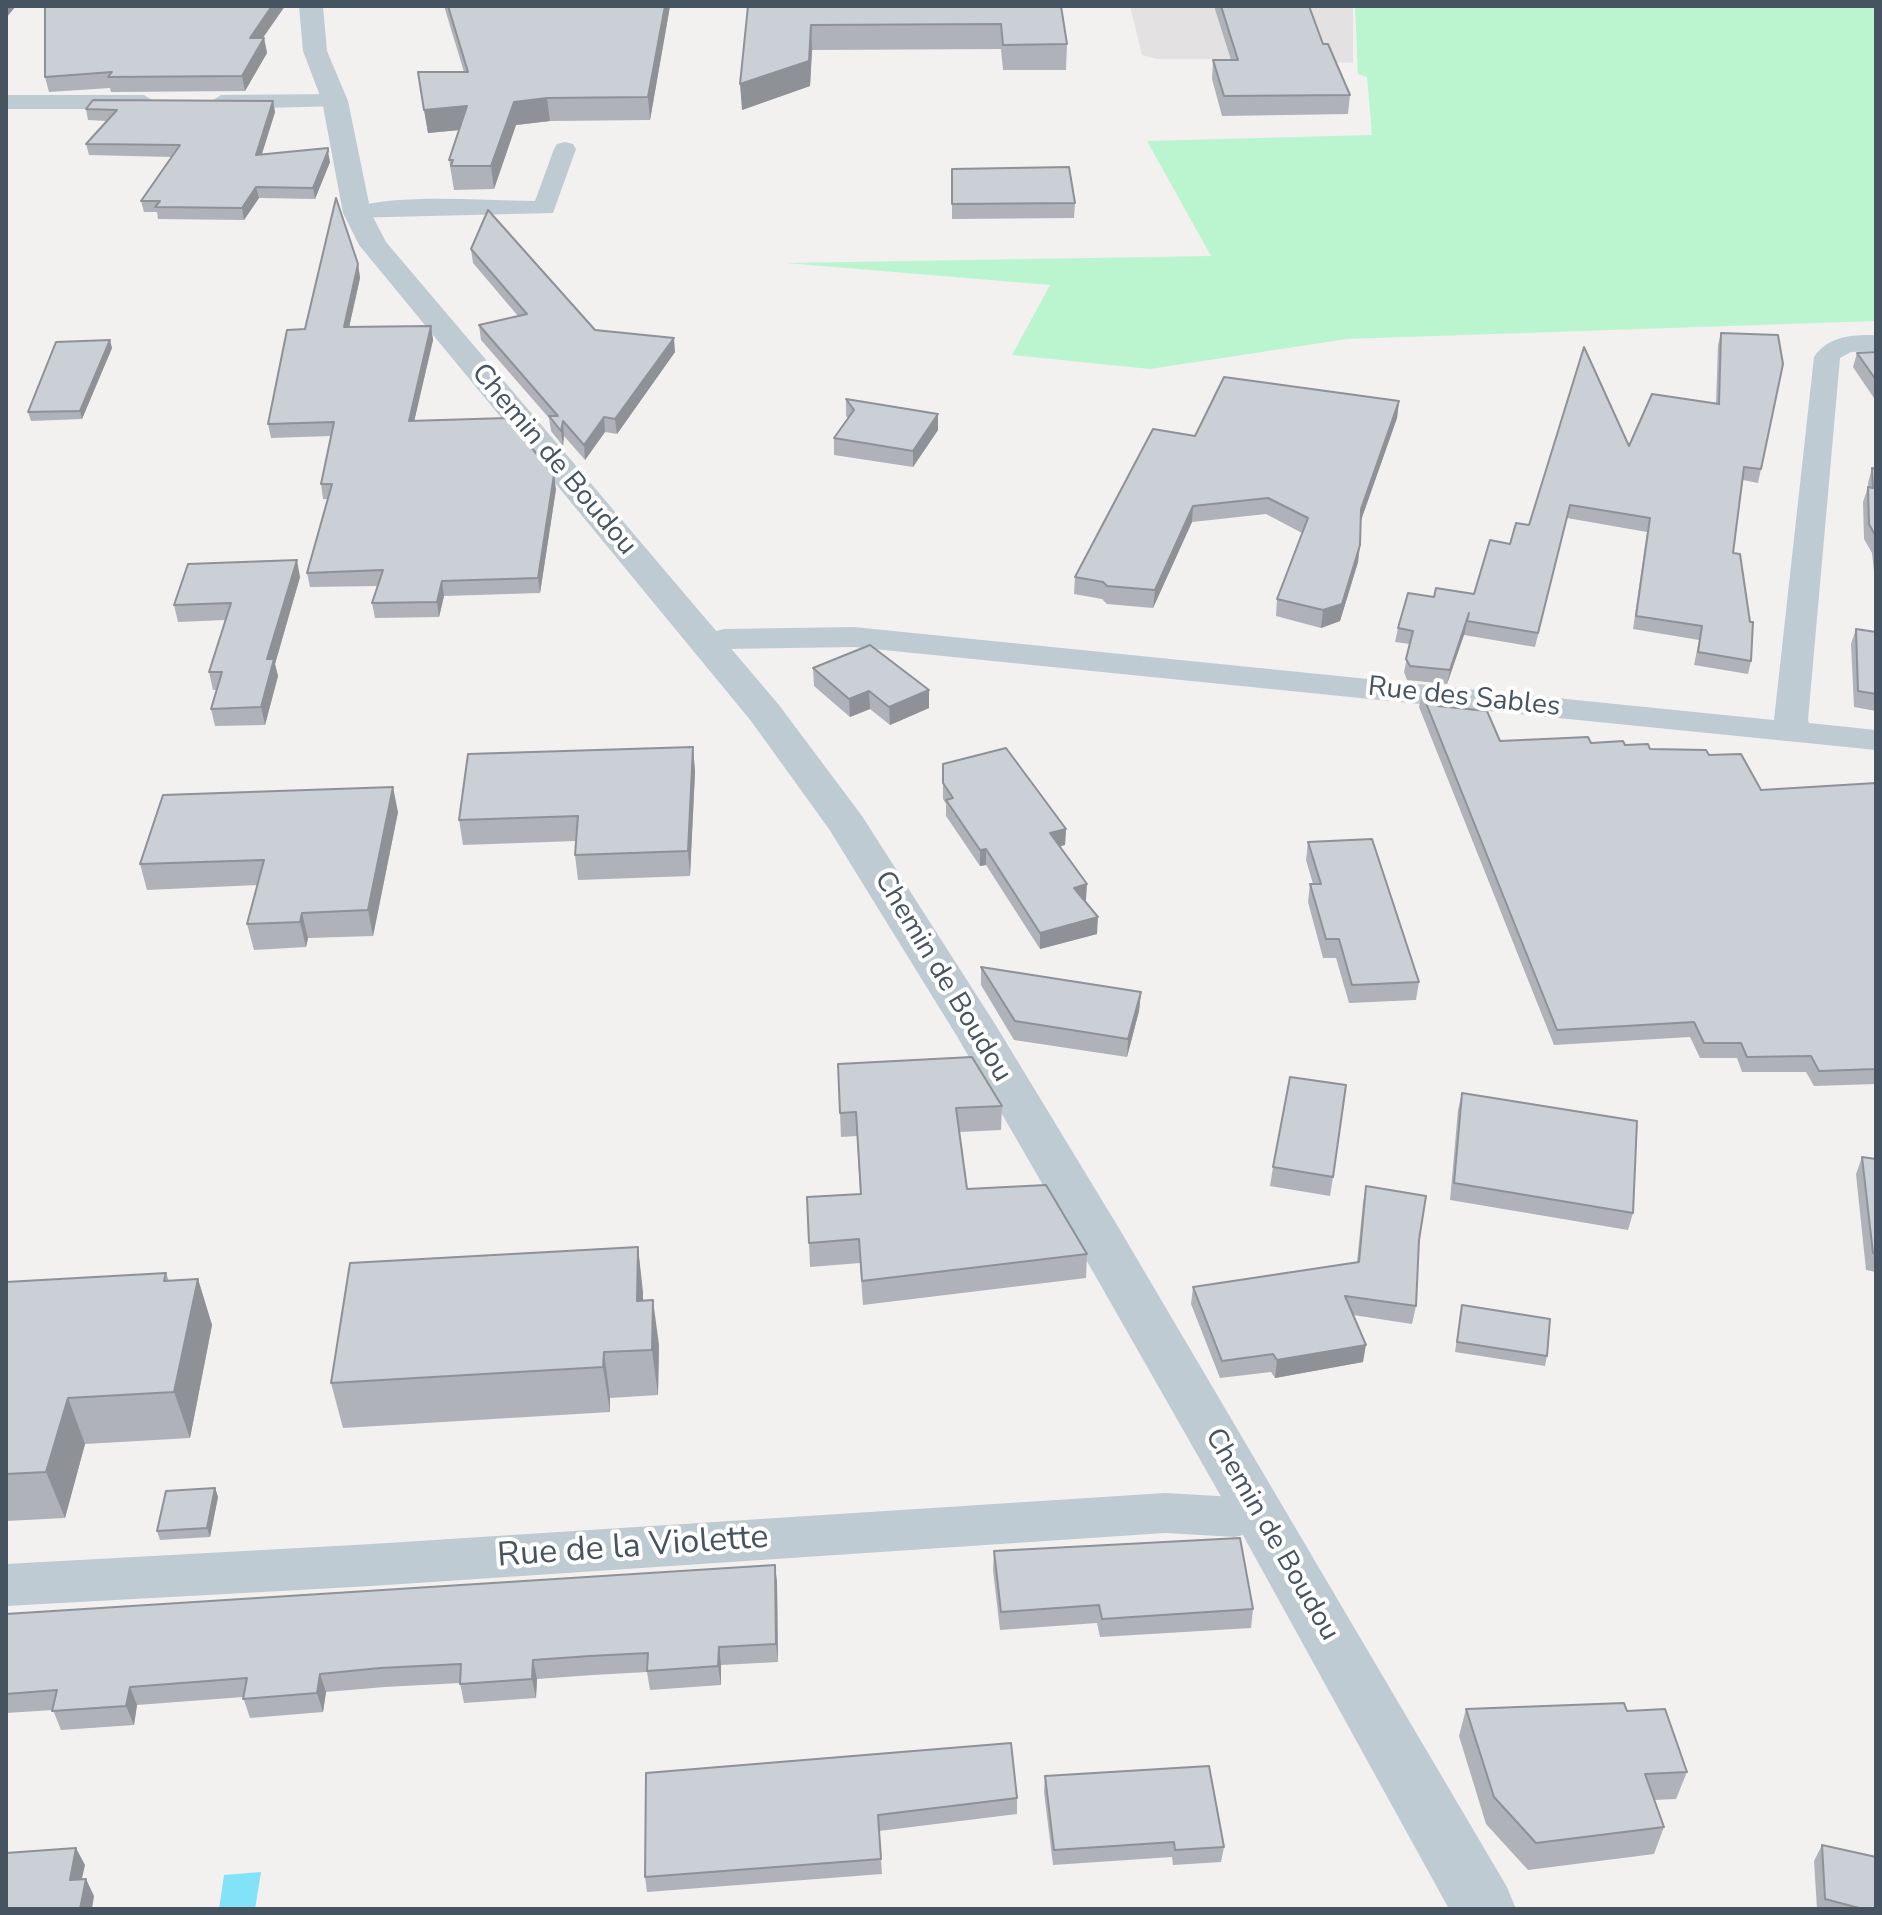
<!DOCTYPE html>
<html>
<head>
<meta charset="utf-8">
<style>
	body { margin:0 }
	#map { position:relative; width:1882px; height:1915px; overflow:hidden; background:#f3f0f0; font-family:"Nunito Sans",sans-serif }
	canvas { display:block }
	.frame { position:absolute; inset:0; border:8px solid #455460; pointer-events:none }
</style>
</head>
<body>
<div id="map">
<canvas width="1882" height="1915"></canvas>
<div class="frame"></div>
</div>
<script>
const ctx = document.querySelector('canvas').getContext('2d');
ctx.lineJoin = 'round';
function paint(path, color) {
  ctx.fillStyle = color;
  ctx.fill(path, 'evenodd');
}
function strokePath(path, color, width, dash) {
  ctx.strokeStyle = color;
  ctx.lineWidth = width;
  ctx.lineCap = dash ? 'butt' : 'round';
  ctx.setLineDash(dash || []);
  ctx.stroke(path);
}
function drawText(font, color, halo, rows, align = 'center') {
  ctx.font = font + ' "Nunito Sans",sans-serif';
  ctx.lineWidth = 8;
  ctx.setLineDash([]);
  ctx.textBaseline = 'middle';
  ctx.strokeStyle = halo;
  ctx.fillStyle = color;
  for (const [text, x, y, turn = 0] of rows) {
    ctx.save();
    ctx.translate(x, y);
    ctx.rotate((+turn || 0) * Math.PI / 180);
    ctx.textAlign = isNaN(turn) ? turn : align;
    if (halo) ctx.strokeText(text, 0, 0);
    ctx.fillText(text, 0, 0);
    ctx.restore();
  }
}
const education = new Path2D(`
	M1130,6h223v57l-110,-4h-87l-14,-4z`);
const green = new Path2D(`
	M1355,6h521v315l-529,18 -197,30 -138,-14 38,-70 -264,-22 425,-7 -64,-115 225,-6 -5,-58 -9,-3z`);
const water = new Path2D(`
	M261,1872l-6,37h-36l5,-34z`);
const minor = new Path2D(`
	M335,94l11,7 -3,5 -122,3 -11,-7 11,-7z
	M6,95h138l11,7 -11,7h-138z
	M565,142l8,2 3,5 -23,64 -205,5 -3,-5 3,-5c60,-15 126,-7 187,-7l19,-52 3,-5z
	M1869,335h7v16l-25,1 -11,6 -32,362 1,3 67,7v20l-1022,-103 -129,2 -20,5 -11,-3 -5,-7 5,-7 30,-8 130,-2 920,93 40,-363c13,-19 33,-22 55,-22z
	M1259,1492l17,6 7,14 -7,14 -41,11 -70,-4 -793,53 -366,20v-42l366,-20 793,-51 70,4z`);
const tertiary = new Path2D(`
	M299,6h24l4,45 21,50 23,112 15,29 393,463 83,111 133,208 125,206 387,657 9,22h-67l-210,-381 -155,-272 -126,-218 -129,-209 -78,-108 -392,-476 -16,-32 -21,-112 -19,-50z`);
const wall = new Path2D(`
	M45,6h240l-22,32h1l3,15 -22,38 -134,1 -1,-4 -61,4 -4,-15z
	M444,6h226l-20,114 -100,1 -34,4 -22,64 -40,1 -5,-30 10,-30 -31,3 -10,-61h46z
	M748,6h313l6,38 -1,26h-63l-2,-21 -189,1 -2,36 -68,24z
	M1214,6h95l14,38 27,51 -2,19 -126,2 -10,-37 1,-19h18z
	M273,101l2,11 -13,42 68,8 -15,37 -56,-1 -15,22 -86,-1 -1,-7h-13l-3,-11 31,-44 -83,-2 -3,-11 21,-23 -19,-1 -2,-11z
	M952,169l123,34 -1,15 -122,1z
	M471,249l124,81 80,22 -58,82 -12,-2 -20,28 -21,-24 -1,10 -12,-15 -2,-13 -68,-78 -2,-15 39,-9 -45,-53z
	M358,264l2,14 -11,49 82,-1 2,14 -19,81 142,68 -16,104 -96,3 -5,21 -64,1 -3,-15 6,-17 -68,1 -3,-14 21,-74h-5l-2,-15 10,-48 -60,2 -3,-14 37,-95z
	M1721,333l40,136 -3,14 -15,-3 -10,73 18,108 -3,13 -54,-9 5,-25 -66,-11 14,-97 -80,-14 -32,129 -71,-12 1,-3 -18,52 -40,-4 -3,-8 6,-28 -15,-2 3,-14 36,-31 40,-3 36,-50 19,-19 100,-79 87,-43 2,-58z
	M112,348l-30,71 -51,2 -3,-9z
	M1876,352v49l-23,-34 4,-14z
	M846,399l92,31 -25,37 -79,-12v-17l14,-20 -2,-2z
	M1399,401l-2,17 -36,102 -1,25 -2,17 -18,59 -19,7 -45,-12 1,-17 25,-66 -36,-19 -74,8 -39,86 -46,-4 -5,-5 -28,-5 1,-17 120,-141z
	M1872,468l4,1v120l-4,-36 -8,-14 -1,-37 5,-15v-4z
	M300,577l-25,87 3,12 -13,49 -50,1 -4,-17 6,-19h-4l-4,-18 16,-52 -47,2 -4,-17z
	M1856,629l20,3v79l-22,-4 -3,-63z
	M813,668l116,40 -39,17 -20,-16 -20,8 -36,-31z
	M1422,693l18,13 60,35 125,4 25,4 59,6 52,35 115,-7v301l-62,2 -8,-14h-64l-5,-14h-37l-10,-21 -136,8 -135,-338z
	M693,747l2,25 -5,104 -112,4 -3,-25 1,-14 -113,4 -4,-25z
	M943,764l123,65 -1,16 -5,1 26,54 -2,1 13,33 -57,15 -54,-84 -6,1 -34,-50v-12l-3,-5z
	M398,812l-25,124 -65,2 -2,9 -52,3 -7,-26 11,-39 -111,5 -7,-26z
	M1308,842l111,140 -3,18 -67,3 -13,-45h-13l-15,-56 2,-18h3l-7,-24z
	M981,967l160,25 -2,19 -12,46 -113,-17 -33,-55z
	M838,1064l164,42 -1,24 -42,2 8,57 120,65 -1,24 -223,27 -3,-42 -50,4 -3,-70 53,-3 -3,-58 -16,1z
	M1462,1093l171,120 -5,17 -178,-30 8,-90z
	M1862,1157l14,2v113l-10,-2 -10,-96z
	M1273,1167l60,10 -3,19 -60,-10z
	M1366,1186l53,54 -3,66 -4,18 -59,-9 10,47 -88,16 -4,-6 -51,6 -29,-74 2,-17 164,-25 6,-59z
	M638,1247l5,53 16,45 -1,50 -48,3v14l-267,16 -12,-45z
	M166,1273l3,8 29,-2 14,46 -22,113 -105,6 -20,74 -59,3v-239z
	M1462,1305l85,51 -2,10 -90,-14z
	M215,1488l3,9 -8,40 -50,3 -3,-9z
	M994,1551l259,58 -2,19 -151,9 -3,-14 -97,7 -7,-60z
	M775,1565l2,18 1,79 -57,3v20l-71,5 -3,-18 -54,3 -56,4 -1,19 -72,5 -4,-20 -75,4 -59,5 -3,20 -73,6 -7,-21 -106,8 -3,20 -73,5 -8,-20 -47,3v-99z
	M1466,1709l161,2 60,61 -11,27 -22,1 10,27 -10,27 -126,16 -42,-46 -27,-88z
	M646,1773l371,25v16l-138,17 3,43 -235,18 -2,-15z
	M1045,1776l179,71 -3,15 -48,3 -1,-8 -119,8 -9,-73z
	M1822,1845l54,64h-59l-3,-48z`);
const shadedWall = new Path2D(`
	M6,6h10l-10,12z
	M272,6h13l-33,47 -2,-15z
	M665,6h5l-20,114 -2,-23z
	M811,25l1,25 -2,36 -68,24 -2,-26z
	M264,38l3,15 -22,38 -3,-15z
	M547,98l3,23 -34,4 -22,64 -3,-23 23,-64z
	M273,101l2,11 -17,54 -2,-11z
	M467,106l3,23 -42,4 -4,-23z
	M328,151l2,11 -15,37 -2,-11z
	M256,187l3,11 -15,22 -2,-12z
	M358,264l2,14 -14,63 -2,-14z
	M431,326l2,14 -22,95 -2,-14z
	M674,338l1,14 -58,82 -2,-15z
	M110,340l2,8 -30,71 -2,-8z
	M1399,401l-2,17 -38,108 2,-17z
	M938,414v16l-25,37v-16z
	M604,417l1,15 -20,28 -1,-15z
	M563,421l1,15 -1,10 -2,-15z
	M554,475l2,14 -16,104 -2,-15z
	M1193,506l-1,16 -39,86 2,-18z
	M1360,545l-2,17 -18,59 -19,7 2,-18z
	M297,560l3,17 -25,87 3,12 -13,49 -4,-18 6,-48z
	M442,581l2,15 -5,21 -2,-15z
	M1467,621l-2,11 -18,52 3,-14z
	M929,690v18l-39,17 -1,-18z
	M869,691l1,18 -20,8 -1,-18z
	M693,747l2,25 -5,104 -2,-25z
	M393,787l5,25 -25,124 -5,-26z
	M1066,829l-1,16 -16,4 1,-16z
	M986,849v16l-6,1v-16z
	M1087,884l-1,16 -13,4 1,-16z
	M302,913l6,25 -2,9 -6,-25z
	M1098,917l-1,17 -57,15v-16z
	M1141,992l-2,19 -12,46 1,-18z
	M638,1247l5,45v54l-6,-45z
	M198,1279l14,46 -22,113 -16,-46z
	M653,1300l6,45 -1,50 -6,-45z
	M1366,1345l-3,17 -88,16 2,-18z
	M604,1352l6,46v14l-7,-45z
	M68,1398l17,46 -20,74 -19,-46z
	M215,1488l3,9 -8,40 -3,-9z
	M775,1565l2,18 1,79 -2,-18z
	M719,1647l2,18v20l-3,-19z
	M533,1660l4,19 -1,19 -4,-19z
	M320,1674l6,18 -3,20 -6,-19z
	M130,1687l7,18 -3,20 -8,-19z
	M76,1848l9,17 -7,32 -8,-17z
	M86,1879l8,17 -2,13h-12z`);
const building = new Path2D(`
	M45,6h227l-22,32h14l-22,38 -134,1 4,-5 -67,5z
	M448,6h217l-17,91 -101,1 -33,4 -23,64h-40l2,-6h-4l18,-54 -43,4 -6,-38h50z
	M748,6h313l6,38 -64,1 -2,-21 -190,1 -2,36 -69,23z
	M1221,6h88l14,38h5l22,51 -126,1 -11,-36h25z
	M93,100l180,1 -17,54 72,-7v3l-15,37 -57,-1 -14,21 -87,-1 5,-6h-19l39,-56 -94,-1 31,-34 -31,-1z
	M1069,167l6,36 -123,1v-35z
	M336,198l22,66 -14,63 87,-1 -22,95 98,-3 47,57 -16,103 -96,3 -5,21 -65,1 11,-33 -76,3 25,-89h-11l13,-62 -66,2 19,-94 18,-1z
	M488,210l107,120 79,8 -59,81 -11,-2 -20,28 -21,-24 -2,10 -12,-15h9l-79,-91 48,-11 -56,-65z
	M1721,333l57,2 5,29 -22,105 -17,-2 -11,86 7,1 10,68h3l-2,39 -53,-9 4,-26 -66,-10 14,-98 -80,-13 -32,128 -71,-12 2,-8 -19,57 -40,-4 -4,-7 7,-28 -15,-3 10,-35 26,4 2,-9 38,6 16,-54 20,4 6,-21 13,2 55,-178 45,99 23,-52 67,10z
	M110,340l-30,71 -52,1 28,-70z
	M1876,352v28l-19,-27z
	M1224,377l175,24 -38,108 -1,36 -18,59 -19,6 -46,-11 31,-81 -40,-20 -75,8 -38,84 -48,-4 -4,-4 -28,-5 78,-148 42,7z
	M846,399l92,15 -25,37 -79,-13 20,-28z
	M1872,468l4,1v68l-7,-13 -1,-37 5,1z
	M297,560l-30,99h7l-13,48 -50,2 11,-37h-13l22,-69 -57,2 14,-41z
	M1856,629l20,3v62l-18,-3z
	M870,645l59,45 -40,17 -20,-16 -20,8 -36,-31z
	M1422,693l19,2 -3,11 49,5 13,30 88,-4 3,6 32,-2 2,4 23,-1 2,5 56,1 3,5 32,-1 20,36 115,-7v286l-57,2 -8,-15 -64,1 -6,-14h-37l-10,-21 -137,8z
	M693,747l-5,104 -113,4 3,-39 -119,4 9,-66z
	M1006,748l60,81 -16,4 37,51 -13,4 24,29 -58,16 -54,-84 -6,1 -34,-50 7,-2 -10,-15v-19z
	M393,787l-25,123 -66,3 -2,9 -53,2 17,-64 -124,4 23,-69z
	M1372,839l47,143 -67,3 -13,-46h-13l-16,-55h11l-13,-42z
	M981,967l160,25 -13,47 -113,-18z
	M972,1057l30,49 -46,2 11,81 79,-4 41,69 -225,27 -3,-42 -50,4 -2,-46 54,-3 -5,-82 -16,1 -2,-49z
	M1290,1077l56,8 -13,92 -60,-10z
	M1462,1093l175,28 -4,92 -179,-30z
	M1862,1157l14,2v95l-3,-1z
	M1366,1186l60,10 -7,44 -3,66 -71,-10 21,49 -89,15 -4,-6 -51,7 -29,-74 166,-25z
	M638,1247l-1,54 16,-1 -1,50 -48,2 -1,15 -272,16 19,-120z
	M166,1273l-2,8 34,-2 -24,113 -106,6 -22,74 -40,2v-192z
	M1462,1305l88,14 -3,37 -90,-14z
	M215,1488l-8,40 -50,3 9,-40z
	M1240,1538l13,71 -151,10 -3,-14 -98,7 -7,-61z
	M775,1565l1,79 -57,3 -1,19 -71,5 1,-18 -58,3 -57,4 -1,19 -72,5 1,-20 -81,4 -60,6 -3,19 -74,6 4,-21 -117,9 -4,19 -74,5 5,-21 -51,4v-80z
	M1624,1703l3,8 38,-2 22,63 -42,2 19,53 -128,16 -42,-46 -28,-88z
	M1011,1743l6,55 -139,17 3,44 -236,18 1,-104z
	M1209,1766l15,81 -49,3 -1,-8 -120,8 -9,-74z
	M1822,1845l54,12v52h-17v-1l-34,-9z
	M76,1848l-6,32 16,-1 -6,30h-74v-56z`);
const streetNames = [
	["Chemin de Boudou",553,460,50],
	["Rue des Sables",1464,698,6],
	["Chemin de Boudou",942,977,59],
	["Chemin de Boudou",1271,1535,60]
];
const nearStreetnames = [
	["Rue de la Violette",633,1548,-4]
];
paint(education, '#e4e1e2');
paint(green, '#baf5cf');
paint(water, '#82e2f7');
paint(minor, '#bfcbd3');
paint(tertiary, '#bfcbd3');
paint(wall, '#afb2b8');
paint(shadedWall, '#8e9196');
paint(building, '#cbcfd6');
strokePath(building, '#8e9196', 2);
drawText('28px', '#455460', '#fff', streetNames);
drawText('34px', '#455460', '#fff', nearStreetnames);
</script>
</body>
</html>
